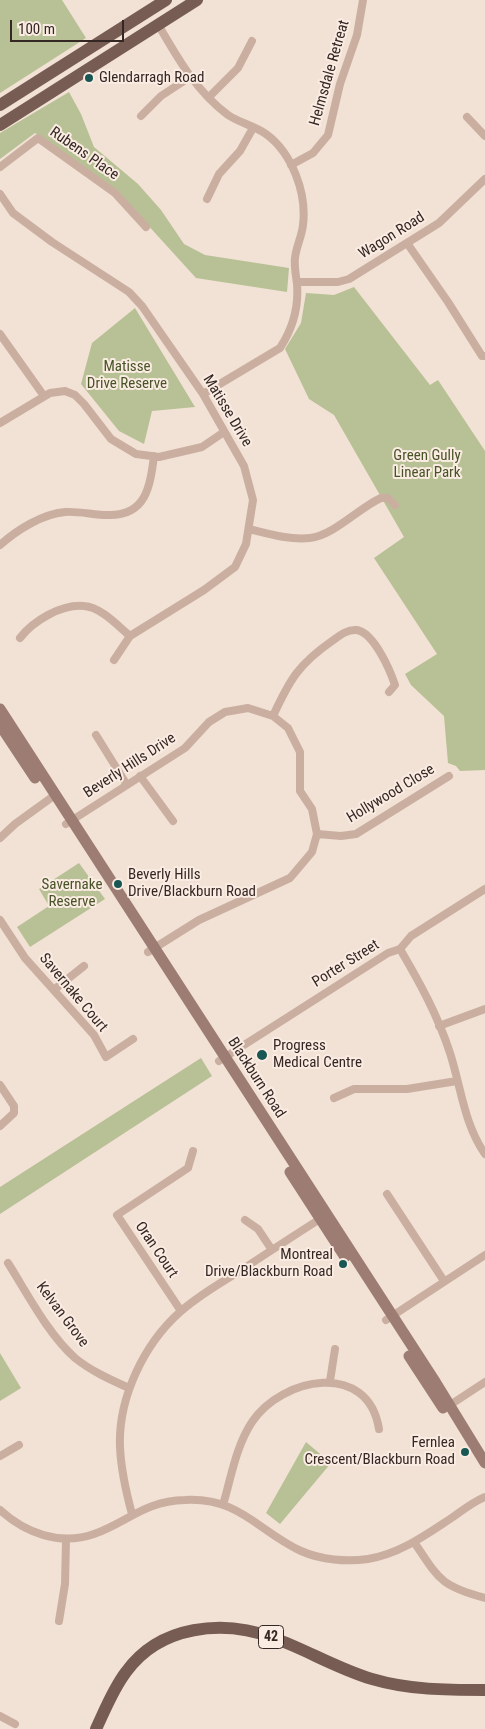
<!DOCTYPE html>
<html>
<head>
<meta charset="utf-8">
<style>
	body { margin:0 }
	#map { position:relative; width:485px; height:1729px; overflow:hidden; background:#f2e1d5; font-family:"Roboto Condensed",sans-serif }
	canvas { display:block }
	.scale { position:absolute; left:10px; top:20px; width:114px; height:22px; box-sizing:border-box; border:2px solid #342724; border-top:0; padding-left:6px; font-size:15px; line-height:18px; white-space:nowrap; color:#342724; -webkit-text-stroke:4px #faece2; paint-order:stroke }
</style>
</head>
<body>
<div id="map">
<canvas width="485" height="1729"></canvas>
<div class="scale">100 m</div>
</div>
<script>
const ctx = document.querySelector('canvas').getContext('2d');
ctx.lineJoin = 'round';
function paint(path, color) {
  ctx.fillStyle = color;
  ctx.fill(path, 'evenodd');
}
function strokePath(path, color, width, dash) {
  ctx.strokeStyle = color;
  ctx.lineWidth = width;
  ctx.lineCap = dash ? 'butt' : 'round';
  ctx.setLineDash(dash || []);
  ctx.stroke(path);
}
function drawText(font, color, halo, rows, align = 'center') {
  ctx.font = font + ' "Roboto Condensed",sans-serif';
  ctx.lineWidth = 4;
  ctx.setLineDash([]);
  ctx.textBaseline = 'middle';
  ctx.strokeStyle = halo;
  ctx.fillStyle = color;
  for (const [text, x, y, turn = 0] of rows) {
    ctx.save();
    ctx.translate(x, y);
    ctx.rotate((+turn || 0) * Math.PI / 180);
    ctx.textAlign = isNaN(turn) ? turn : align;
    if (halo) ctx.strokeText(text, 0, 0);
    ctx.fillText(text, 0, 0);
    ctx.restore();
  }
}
const green = new Path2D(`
	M0,0h62l24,38 -86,55z
	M69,92l12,22 13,33 44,37 23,26 23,34 21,11 84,13 -2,24 -91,-14 -81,-89 -80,-56 -35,26v-26z
	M354,287l76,98 8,-5 47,71v319l-25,1 -4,-5 -8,-3 -4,-47 -33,-31 -6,-11 32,-20 -63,-96 30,-21 -70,-122 -25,-16 -24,-50 16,-26 5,-30 28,2z
	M135,308l60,99 -43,4 -8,33 -25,-13 -38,-47 11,-41z
	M79,863l26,36 -75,48 -13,-20 32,-21 -10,-17z
	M201,1058l11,18 -212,138v-27z
	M0,1353l21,35 -21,13z
	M306,1442l25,21 -51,61 -14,-11z`);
const street = new Path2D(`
	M159,26c19,33 38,66 69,89 12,8 27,11 38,19 26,19 41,59 37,91 -1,11 -7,22 -8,33 -1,8 1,18 2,26 2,24 -4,44 -17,64l-77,46
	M209,97l29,-29 14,-27
	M141,116l20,-20 29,-19
	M467,117l18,19
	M291,165l22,-12 15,-18 12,-51 17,-49 6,-35
	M0,167l38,-29 77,55 31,34
	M0,194l13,19 39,29 77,50 13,14 61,88 41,72 9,34 -7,44 -11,23 -31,23 -74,46 -16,24
	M207,199l12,-25 21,-23 13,-23
	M407,243l41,59 34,54h3
	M297,282h41l11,-3 90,-56 46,-44
	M0,334l44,62
	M0,423l50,-30 15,-2 10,4 9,9 27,35 25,15 23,3 43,-10 22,-15
	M249,529c20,5 40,11 61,9 23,-2 50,-31 71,-40h7l7,7
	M0,545c17,-15 42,-31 65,-33 14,-1 29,3 43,3 38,1 42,-28 46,-59
	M20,638c13,-17 41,-34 64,-32 17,1 34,20 46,30
	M273,716c17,-37 26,-52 59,-75 7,-5 15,-12 25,-11 17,3 33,40 38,55l-6,7
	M96,735l31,50
	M140,776l33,45
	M66,824l119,-76 24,-26 16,-10 23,-4 25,8 15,12 12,24v39l12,18 5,25 -5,18 -22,26 -91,42 -51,32
	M317,834l24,2 15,-2 93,-58
	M0,838l15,-14 40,-29
	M0,920l25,38 69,77 12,22 27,-18
	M400,949c20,34 38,67 50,104 11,34 14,71 35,101
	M55,989l29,-23
	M439,1026l46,-17
	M219,1061l169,-108 12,-4 11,-13 74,-47
	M0,1085l14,21v7l-14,13
	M334,1098l20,-9h53l50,-8
	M387,1194l57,87
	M245,1220l13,9 14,21
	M8,1263c19,30 40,71 67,95 16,13 36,22 54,30
	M181,1311l-64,-96 71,-47 5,-17
	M386,1320l99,-65
	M330,1381l5,-32
	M450,1405l35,-23
	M0,1456l19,-11
	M223,1505c8,-27 13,-59 29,-83 30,-45 116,-62 127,7
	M0,1510c25,23 60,36 94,24 34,-12 50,-33 91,-34 54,-3 73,31 116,51 20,9 46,11 67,8 32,-5 59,-25 85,-42 10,-7 20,-15 32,-20
	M132,1514c-6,-22 -11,-45 -12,-67 -2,-49 24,-103 60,-135 18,-16 40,-29 60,-41 27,-18 55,-36 83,-54
	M414,1542c25,37 26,44 71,56
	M59,1621l6,-37 1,-44
	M0,1716l15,8`);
const secondary = new Path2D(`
	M0,709l436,674 49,80
	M0,725l35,53
	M290,1172l55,85
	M409,1356l34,52`);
const primary = new Path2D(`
	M0,105l166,-105
	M0,125l197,-125
	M96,1729c9,-19 17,-40 30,-57 34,-47 97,-53 148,-34 33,12 64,31 98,41 37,11 75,11 113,11`);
const markers = [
	[89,78,5,"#185753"],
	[118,884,5,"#185753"],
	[262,1055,6,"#185753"],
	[343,1264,5,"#185753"],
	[465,1452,5,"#185753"]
];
const shields = [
	[271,1637,25]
];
const shieldNames = [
	["42",271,1637]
];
const streetNames = [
	["Helmsdale Retreat",330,73,-74],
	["Rubens Place",84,154,35],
	["Wagon Road",392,236,-32],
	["Matisse Drive",227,411,59],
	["Beverly Hills Drive",130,766,-33],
	["Hollywood Close",391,794,-31],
	["Porter Street",346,964,-32],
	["Savernake Court",73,993,50],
	["Blackburn Road",256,1078,57],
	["Oran Court",156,1250,56],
	["Kelvan Grove",62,1315,53]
];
const poiNames = [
	["Glendarragh Road",99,78],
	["Beverly Hills",128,875],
	["Drive/Blackburn Road",128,892],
	["Progress",273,1046],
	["Medical Centre",273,1063],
	["Montreal",333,1255,"right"],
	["Drive/Blackburn Road",333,1272,"right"],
	["Fernlea",455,1443,"right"],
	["Crescent/Blackburn Road",455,1460,"right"]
];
const parkNames = [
	["Matisse",127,367],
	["Drive Reserve",127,384],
	["Green Gully",427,456],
	["Linear Park",427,473],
	["Savernake",72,885],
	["Reserve",72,902]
];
paint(green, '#b8c195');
strokePath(street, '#caafa1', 8);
strokePath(secondary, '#9d7d73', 11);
strokePath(primary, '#775c54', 12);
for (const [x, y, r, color] of markers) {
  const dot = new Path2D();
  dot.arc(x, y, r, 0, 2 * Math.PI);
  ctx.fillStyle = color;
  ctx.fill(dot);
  strokePath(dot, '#faece2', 2);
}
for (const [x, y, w] of shields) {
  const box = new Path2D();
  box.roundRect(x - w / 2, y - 11.5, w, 23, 4);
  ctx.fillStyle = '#faece2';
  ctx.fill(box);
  strokePath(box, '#342724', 1);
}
drawText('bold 14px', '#342724', null, shieldNames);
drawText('15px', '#342724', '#faece2', streetNames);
drawText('15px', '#342724', '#faece2', poiNames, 'left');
drawText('15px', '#485327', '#faece2', parkNames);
</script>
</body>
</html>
